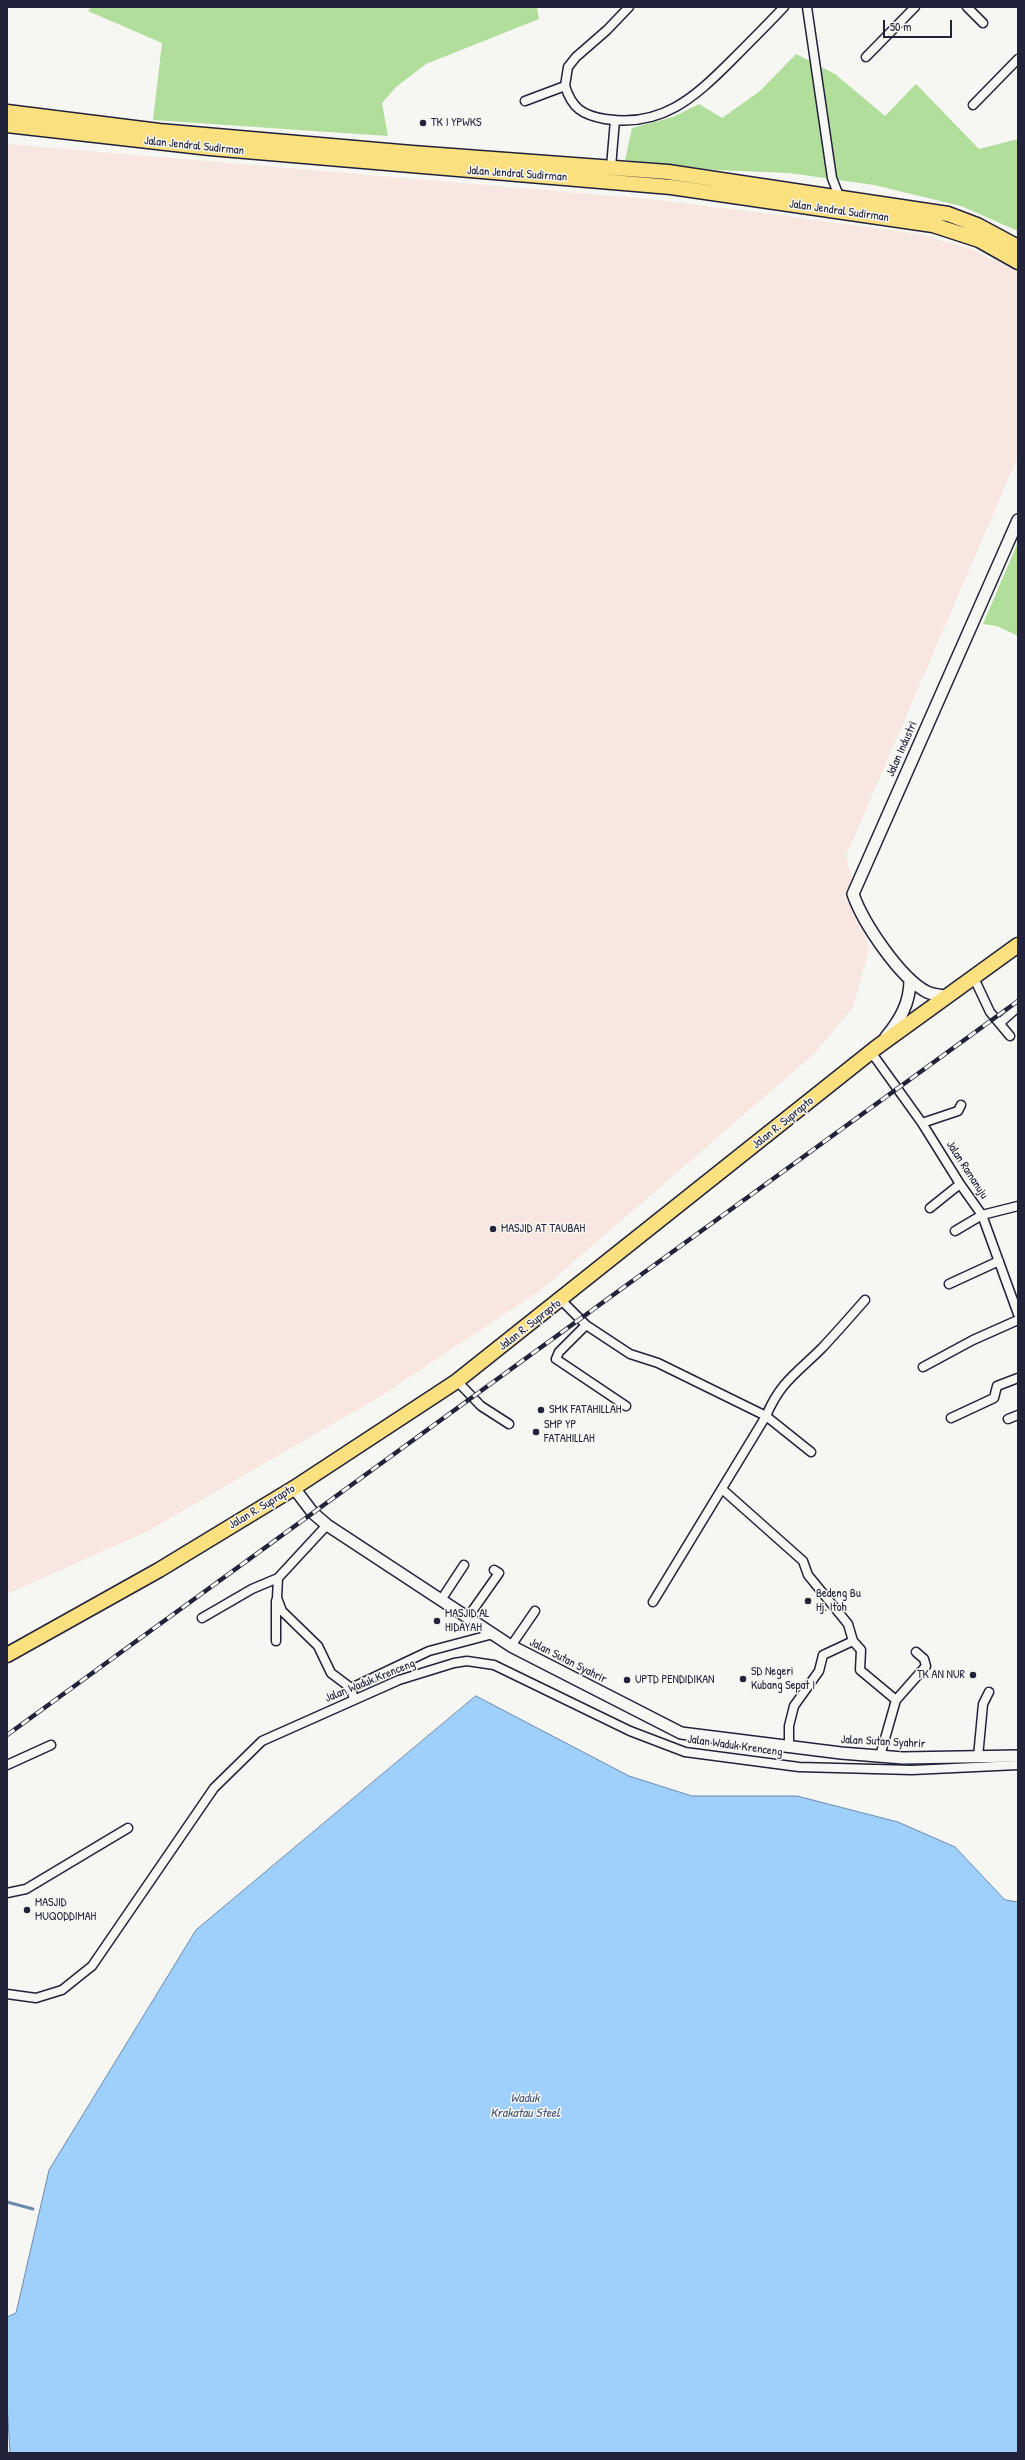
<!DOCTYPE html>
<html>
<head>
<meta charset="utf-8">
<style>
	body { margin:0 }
	#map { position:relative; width:1025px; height:2460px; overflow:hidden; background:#f6f6f2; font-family:"Patrick Hand",sans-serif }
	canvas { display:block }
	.frame { position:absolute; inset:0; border:8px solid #22223b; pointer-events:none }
	.scale { position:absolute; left:883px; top:20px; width:69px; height:18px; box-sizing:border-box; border:2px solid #22223b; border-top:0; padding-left:5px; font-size:12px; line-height:14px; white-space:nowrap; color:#22223b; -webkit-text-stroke:3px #f6f6f2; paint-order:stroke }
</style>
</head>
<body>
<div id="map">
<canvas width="1025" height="2460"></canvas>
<div class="frame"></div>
<div class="scale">50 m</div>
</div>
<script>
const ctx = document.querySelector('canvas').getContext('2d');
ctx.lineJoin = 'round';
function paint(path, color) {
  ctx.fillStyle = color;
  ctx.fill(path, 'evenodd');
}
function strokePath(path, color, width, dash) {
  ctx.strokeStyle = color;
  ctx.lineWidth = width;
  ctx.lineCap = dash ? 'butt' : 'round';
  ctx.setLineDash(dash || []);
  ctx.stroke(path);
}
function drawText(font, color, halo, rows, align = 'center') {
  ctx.font = font + ' "Patrick Hand",sans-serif';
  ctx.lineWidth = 3;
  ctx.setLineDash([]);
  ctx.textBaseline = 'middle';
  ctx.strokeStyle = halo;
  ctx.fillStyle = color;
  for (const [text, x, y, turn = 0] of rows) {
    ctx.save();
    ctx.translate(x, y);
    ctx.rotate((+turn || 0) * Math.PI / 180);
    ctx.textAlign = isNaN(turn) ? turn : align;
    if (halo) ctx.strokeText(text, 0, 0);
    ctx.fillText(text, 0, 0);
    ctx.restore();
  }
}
const built = new Path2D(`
	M7,144l642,55 115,14 154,21 53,15 47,23v184l-172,400 23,94 -16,57 -39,47 -273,236 -160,106 -235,136 -139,62z`);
const green = new Path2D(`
	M91,7h446l2,12 -113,45 -30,23 -14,16 6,33 -235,-16 9,-77 -74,-32z
	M796,54l39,20 50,42 31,-32 63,65 39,-10v92l-57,-25 -87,-21 -85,-12 -73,-3 -91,-10 7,-32 41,-11 26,-13 23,14 38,-27z
	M1018,542v94l-21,-10 -14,-2z`);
const water = new Path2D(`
	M476,1696l153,80 63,20h105l101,26 57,25 50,53 13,2v551h-1008l-3,-50v-86l9,-4 33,-143 147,-240z`);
const stream = new Path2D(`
	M7,2202l26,7`);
const street = new Path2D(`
	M807,7l25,171 7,18
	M967,7l16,16
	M866,57l49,-50
	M565,86c7,22 17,29 40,33 56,9 89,-21 126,-58 18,-18 36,-36 53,-54
	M525,101l40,-15 3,-19 8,-10 31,-27 22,-23
	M973,105l45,-46
	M611,167l4,-47
	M974,978l16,34 20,24
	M1000,1023l18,-16
	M871,1052l51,71 38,61 22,31 36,99
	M922,1123l36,-12 3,-6
	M930,1208l30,-24
	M955,1231l27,-16 36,-9
	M949,1284l50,-23
	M561,1300l25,25 44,29 28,9 108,53c15,-35 31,-43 56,-68 15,-16 29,-32 43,-48
	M586,1325l-27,27 -3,7 70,47
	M923,1367l50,-27 45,-20
	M457,1381l24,25 28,18
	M951,1418l43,-20 3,-12 21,-8
	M1008,1419l10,-4
	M722,1489l81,72 5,14 40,49 5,17 8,9 -1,20 36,30
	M278,1578l-1,20 5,13 36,35 13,27 20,15 3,12
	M441,1600l23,-35
	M653,1602l113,-186 45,36
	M468,1617l31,-44 -5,-3
	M202,1618l50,-29 26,-11 49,-53
	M276,1641v-40
	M511,1646l24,-35
	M351,1688l78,-37 64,-17
	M789,1746v-20l5,-20 25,-35 4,-16 30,-14
	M880,1756l16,-56 30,-34 -2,-7 -8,-7
	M978,1757l5,-53 6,-12
	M7,1765l44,-20
	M7,1893l19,-4 102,-61
	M7,1994l29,4 26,-8 30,-24 122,-178 48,-47 137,-61 55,-17 13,-2 27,4 136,66 55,21 114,15 113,3 106,-5`);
const secondary = new Path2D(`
	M948,997c-7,-2 -15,-2 -21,-5 -27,-14 -64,-69 -74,-98l165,-374
	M886,1037c14,-17 24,-34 24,-57
	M294,1488l19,25 14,12 184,121 170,87 160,20 62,5 115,-2`);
const highway = new Path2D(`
	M7,112l152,19 253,22 256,19 280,42 29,11 41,22
	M7,125l203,23 461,39 262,38 46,15 39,22
	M7,1655l152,-85 135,-82 163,-107 420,-334 141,-102`);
const rail = new Path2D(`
	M7,1735l1011,-734`);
const markers = [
	[423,123,4,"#22223b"],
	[493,1229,4,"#22223b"],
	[541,1410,4,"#22223b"],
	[536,1432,4,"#22223b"],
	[808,1601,4,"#22223b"],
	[437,1621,4,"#22223b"],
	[973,1675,4,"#22223b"],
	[743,1679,4,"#22223b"],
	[627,1680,4,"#22223b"],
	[27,1910,4,"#22223b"]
];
const poiNames = [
	["TK I YPWKS",431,123],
	["MASJID AT TAUBAH",501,1229],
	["SMK FATAHILLAH",549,1410],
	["SMP YP",544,1425],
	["FATAHILLAH",544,1439],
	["Bedeng Bu",816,1594],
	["Hj. Itoh",816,1608],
	["MASJID AL",445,1614],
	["HIDAYAH",445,1628],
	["SD Negeri",751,1672],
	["Kubang Sepat I",751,1686],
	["TK AN NUR",965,1675,"right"],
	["UPTD PENDIDIKAN",635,1680],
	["MASJID",35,1903],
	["MUQODDIMAH",35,1917]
];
const streetNames = [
	["Jalan Jendral Sudirman",194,146,6],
	["Jalan Jendral Sudirman",517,174,4],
	["Jalan Jendral Sudirman",839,211,8],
	["Jalan Industri",902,749,-66],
	["Jalan R. Suprapto",783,1123,-39],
	["Jalan Ramanuju",967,1170,57],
	["Jalan R. Suprapto",530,1325,-38],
	["Jalan R. Suprapto",262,1507,-31],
	["Jalan Sutan Syahrir",568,1661,27],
	["Jalan Waduk Krenceng",370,1681,-22],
	["Jalan Sutan Syahrir",883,1742,3],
	["Jalan Waduk Krenceng",735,1746,8]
];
const waterNames = [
	["Waduk",525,2099],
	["Krakatau Steel",525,2114]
];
paint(built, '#f8e6e1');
paint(green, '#b2de9c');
paint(water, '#9ed0fb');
strokePath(water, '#6c8aae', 1);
strokePath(stream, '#6c8aae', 3);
strokePath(street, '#22223b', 11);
strokePath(secondary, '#22223b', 14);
strokePath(highway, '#22223b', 17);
strokePath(street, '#f6f6f2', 8);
strokePath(secondary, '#f6f6f2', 11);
strokePath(highway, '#fbe080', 14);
strokePath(rail, '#22223b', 4.5);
strokePath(rail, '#f6f6f2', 3, [9]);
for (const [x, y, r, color] of markers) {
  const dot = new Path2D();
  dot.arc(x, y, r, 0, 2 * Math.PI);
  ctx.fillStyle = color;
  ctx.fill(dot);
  strokePath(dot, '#f6f6f2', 1.5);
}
drawText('12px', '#22223b', '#f6f6f2', poiNames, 'left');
drawText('12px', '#22223b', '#f6f6f2', streetNames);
drawText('italic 13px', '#475675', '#f6f6f2', waterNames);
</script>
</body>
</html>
